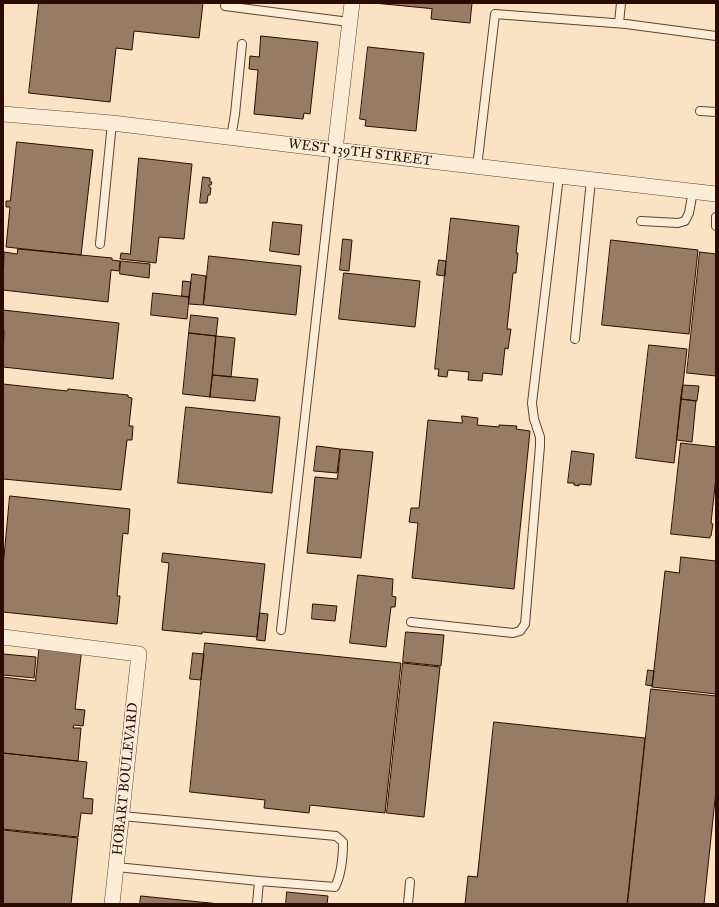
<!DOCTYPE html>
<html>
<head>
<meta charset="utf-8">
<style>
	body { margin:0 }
	#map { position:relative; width:719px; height:907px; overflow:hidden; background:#fae3c3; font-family:"IM FELL Great Primer",serif }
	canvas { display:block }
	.frame { position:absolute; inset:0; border:4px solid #2c0c00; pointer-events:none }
</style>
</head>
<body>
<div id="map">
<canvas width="719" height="907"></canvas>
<div class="frame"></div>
</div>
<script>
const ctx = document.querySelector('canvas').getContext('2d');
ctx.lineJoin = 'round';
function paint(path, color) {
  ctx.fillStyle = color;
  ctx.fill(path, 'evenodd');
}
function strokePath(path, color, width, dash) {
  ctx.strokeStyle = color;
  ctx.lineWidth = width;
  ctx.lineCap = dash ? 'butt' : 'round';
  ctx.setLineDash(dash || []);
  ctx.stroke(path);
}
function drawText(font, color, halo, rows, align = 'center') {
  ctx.font = font + ' "IM FELL Great Primer",serif';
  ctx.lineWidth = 3;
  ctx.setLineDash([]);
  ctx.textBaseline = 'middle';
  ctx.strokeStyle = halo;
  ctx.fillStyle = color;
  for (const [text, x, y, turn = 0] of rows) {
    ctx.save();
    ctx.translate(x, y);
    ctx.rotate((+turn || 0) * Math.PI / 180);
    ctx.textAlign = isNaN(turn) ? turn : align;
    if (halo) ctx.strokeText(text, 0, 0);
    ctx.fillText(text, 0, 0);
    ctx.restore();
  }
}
const building = new Path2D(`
	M39,3h164l-4,35 -65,-7 -2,19 -16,-2 -6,54 -81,-9z
	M374,3h98l-2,20 -39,-4 1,-10z
	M261,36l57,6 -8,72 -6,-1 -1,6 -49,-5 4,-44 -9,-1 1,-13 9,1z
	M368,47l56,6 -8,78 -51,-5 1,-6 -6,-1z
	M17,142l76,8 -12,105 -75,-8 4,-40h-4v-6h4z
	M139,158l53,6 -8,75 -25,-2 -3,26 -36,-4 1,-6 9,1z
	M203,177l7,1v4h2l-1,3h-2v2l2,1 -1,7h-2l-1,8h-7z
	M451,218l68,8 -3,27h2l-2,20h-3l-6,56h4l-3,20 -3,-1 -3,27 -19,-2 -1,8 -14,-1 1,-8 -21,-2 -1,7 -9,-1 1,-7h-4z
	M273,222l29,3 -3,30 -29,-4z
	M343,239l9,1 -3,31 -9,-1z
	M611,240l87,10 -9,84 -87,-9z
	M18,249l94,9v2l8,1 -1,10 -8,-1 -3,32 -105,-12 1,-38 13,2z
	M700,252l16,2v122l-29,-3z
	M209,256l92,10 -5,49 -92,-10z
	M439,260l7,1 -1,15 -8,-1z
	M121,261l29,3 -1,14 -29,-4z
	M344,273l76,8 -5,46 -76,-8z
	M192,274l14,2 -3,29 -14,-1z
	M183,281l8,1 -2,15 -7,-1z
	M153,293l36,4 -2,22 -36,-4z
	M3,310l116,13 -6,56 -110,-12 1,-37h-1z
	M191,315l27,3 -2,18 -27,-3z
	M189,333l27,3 -6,61 -27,-3z
	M216,336l19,2 -4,39 -18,-2z
	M649,345l38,4 -13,114 -38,-5z
	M213,375l45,4 -3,22 -45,-4z
	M3,384l64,7 1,-2 60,6v2l4,1 -3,28h4l-1,14h-5l-6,50 -118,-11z
	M683,385l16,1 -2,15 -16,-2z
	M681,399l15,2 -4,41 -15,-2z
	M186,407l94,10 -8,76 -94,-10z
	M462,416l16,2 -1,7 22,2v-2l18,1 -1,3 14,2 -16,158 -102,-11 6,-55 -9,-1 2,-14h8l9,-88 34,3z
	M681,443l35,4v30l-5,46 2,1 -2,12h-1v2l-39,-4z
	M317,446l23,3 -3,24 -23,-2z
	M341,449l32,3 -12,106 -54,-5 8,-76 22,2z
	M572,451l22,3 -3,31 -12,-1v2l-5,-1v-2h-6z
	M10,496l120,13 -2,25 -5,-1 -6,63h3l-3,28 -114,-12v-44z
	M163,553l102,11 -8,73 -55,-5v2l-40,-4 7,-67 -7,-1z
	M681,557l35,4v133l-64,-7 13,-116 14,2z
	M358,575l35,4 -1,17 4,1 -1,10h-4l-5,40 -36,-4z
	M313,604l24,2 -2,15 -23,-2z
	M260,613l8,1 -3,27 -8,-1z
	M406,632l38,3 -3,31 -38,-4z
	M40,643l42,4 -7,62 10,1 -2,16 -9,-1 -1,3h8l-3,33 -75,-8v-76l32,4z
	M205,643l196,20 -16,150 -75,-8 -1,8 -45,-5 1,-8 -75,-8z
	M193,653l11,1 -3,26 -11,-1z
	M3,654l33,3 -2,21 -31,-3z
	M403,663l37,4 -16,150 -37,-4z
	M648,670l6,1 -2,15 -6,-1z
	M651,689l65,7v94l-12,114h-76z
	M494,722l151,16 -18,166h-162l3,-28 9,1z
	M3,753l84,9 -4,36 10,1 -1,15 -11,-1 -3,24 -75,-8z
	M3,830l75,8 -7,66h-68z
	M287,892l41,4 -1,8h-41z
	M141,896l79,8h-80z`);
const service = new Path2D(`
	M225,6l124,16
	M619,23l2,-20
	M700,111l16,1
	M231,138l4,-24 7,-70
	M477,167l18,-153 131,10 90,12
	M716,217v9
	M641,221l37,2 7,-2 4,-8 4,-22
	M100,244l12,-121
	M575,339l16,-159
	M411,622l102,11 7,-2 5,-7 15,-178v-9l-6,-18 -2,-16 27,-227
	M281,630l54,-480
	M122,816l214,20 7,6c0,16 -1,31 -8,45l-76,-6
	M116,867l143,14 -2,23
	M408,904l2,-22`);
const minor = new Path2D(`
	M3,114l109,9 223,27 381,44
	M335,150l17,-147
	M3,637l136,17 -27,250`);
const streetNames = [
	["WEST 139TH STREET",360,153,7],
	["HOBART BOULEVARD",126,779,-84]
];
paint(building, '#977c65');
strokePath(building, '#2c0c00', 1);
strokePath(service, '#604231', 10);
strokePath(minor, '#604231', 16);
strokePath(service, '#fcedd8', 8);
strokePath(minor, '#fcedd8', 15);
drawText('14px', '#2c0c00', '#fcedd8', streetNames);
</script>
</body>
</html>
